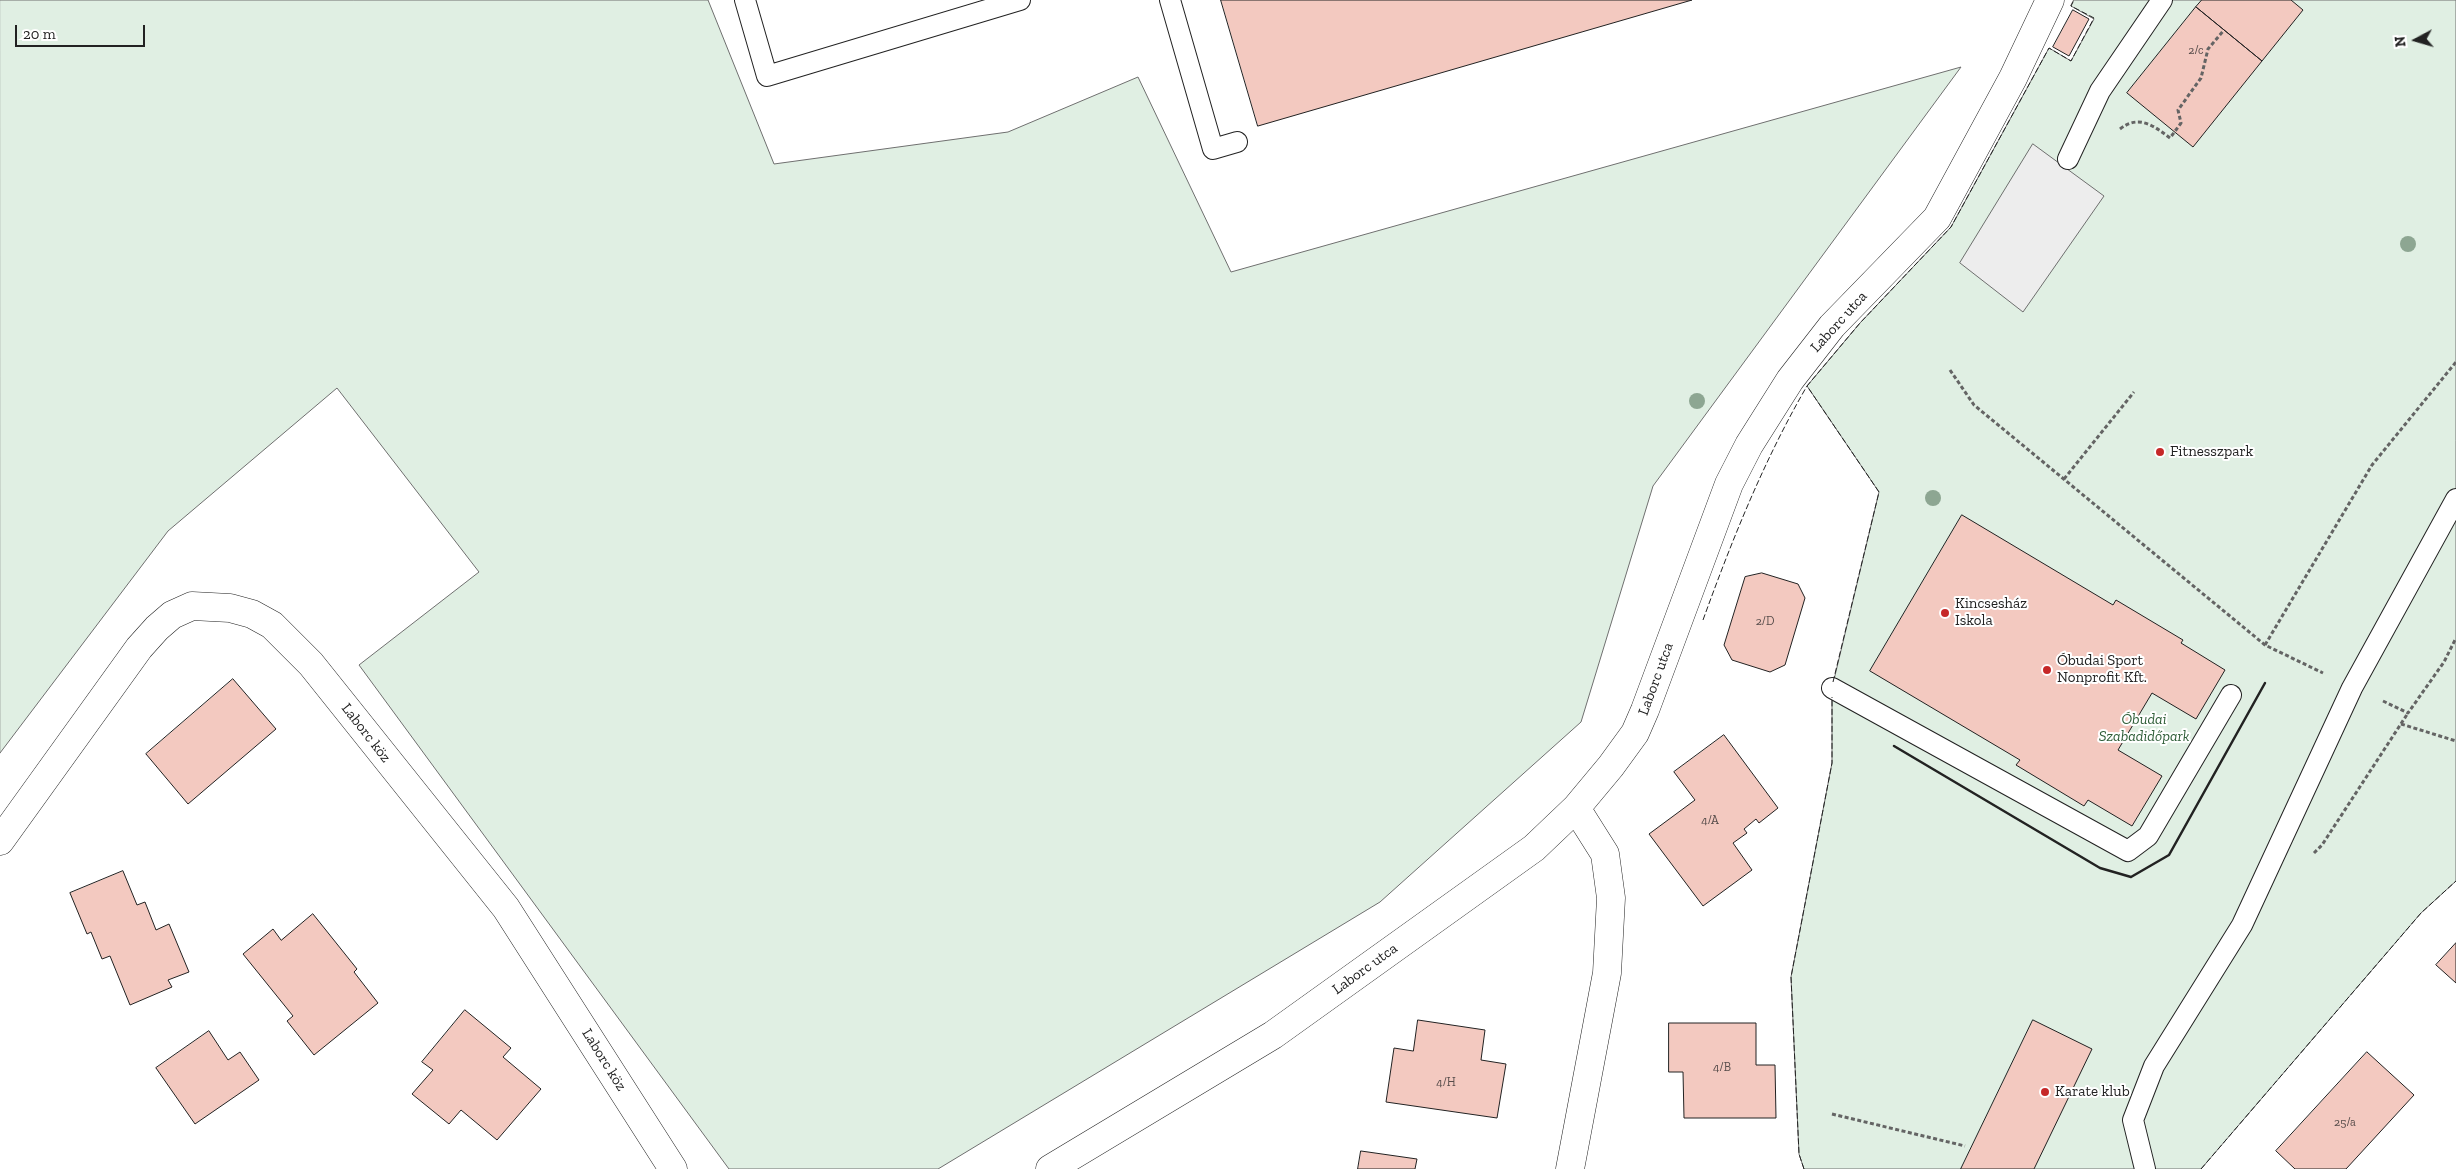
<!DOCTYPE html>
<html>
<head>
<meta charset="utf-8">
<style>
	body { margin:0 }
	#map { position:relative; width:2456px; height:1169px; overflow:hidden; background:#fff; font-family:"Zilla Slab",serif }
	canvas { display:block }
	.north { position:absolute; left:2391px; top:15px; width:50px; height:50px; -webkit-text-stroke:4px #fff; paint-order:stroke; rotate:264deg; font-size:14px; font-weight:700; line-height:20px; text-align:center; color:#222 }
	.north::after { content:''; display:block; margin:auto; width:18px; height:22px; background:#222; clip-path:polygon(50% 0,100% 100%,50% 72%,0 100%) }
	.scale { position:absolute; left:15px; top:25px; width:130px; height:22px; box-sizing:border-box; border:2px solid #222; border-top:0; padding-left:6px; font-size:15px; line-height:18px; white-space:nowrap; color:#222; -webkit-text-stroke:4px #fff; paint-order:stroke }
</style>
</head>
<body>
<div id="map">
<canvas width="2456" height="1169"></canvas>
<div class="north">N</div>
<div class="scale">20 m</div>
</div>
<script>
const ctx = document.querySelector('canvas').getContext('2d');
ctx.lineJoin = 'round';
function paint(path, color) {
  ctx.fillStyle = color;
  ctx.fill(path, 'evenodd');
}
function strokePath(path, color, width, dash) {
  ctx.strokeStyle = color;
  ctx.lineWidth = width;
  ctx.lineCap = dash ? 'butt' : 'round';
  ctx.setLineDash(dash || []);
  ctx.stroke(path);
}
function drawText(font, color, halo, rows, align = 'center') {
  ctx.font = font + ' "Zilla Slab",serif';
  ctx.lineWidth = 4;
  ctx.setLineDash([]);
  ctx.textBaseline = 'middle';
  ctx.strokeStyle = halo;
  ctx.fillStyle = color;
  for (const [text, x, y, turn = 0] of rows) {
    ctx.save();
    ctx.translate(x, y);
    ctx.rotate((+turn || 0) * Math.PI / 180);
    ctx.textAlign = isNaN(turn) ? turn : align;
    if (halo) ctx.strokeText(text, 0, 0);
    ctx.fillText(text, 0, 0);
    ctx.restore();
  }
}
const green = new Path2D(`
	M0,0h708l66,164 234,-32 130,-55 93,195 730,-205 -308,419 -72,236 -201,180 -442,267h-209l-370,-504 120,-93 -142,-184 -169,143 -168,222z
	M2074,0h382v881l-35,32 -220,256h-397l-5,-15 -8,-177 41,-214v-75l47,-196 -72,-106 53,-63 91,-96 98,-179 22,13 23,-42 -23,-13z`);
const parking = new Path2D(`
	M2033,144l71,52 -81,116 -63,-49z`);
const building = new Path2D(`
	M1221,0h471l-434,126z
	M2202,0h89l12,10 -41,51 -66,-54z
	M2196,7l66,54 -69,86 -66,-54z
	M2073,10l16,9 -20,37 -16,-9z
	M1962,515l151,90 3,-5 67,40 -2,3 44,27 -29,49 -44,-26 -34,57 44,26 -30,50 -44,-26 -4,6 -68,-41 4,-5 -150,-89z
	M1762,573l36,11 7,14 -20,67 -15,7 -38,-12 -8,-15 21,-68z
	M233,679l43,50 -88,75 -42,-50z
	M1724,735l54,73 -19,15 -3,-4 -12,10 3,4 -14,10 19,27 -49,36 -54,-72 46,-34 -21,-28z
	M123,871l14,34 8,-3 11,28 13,-6 20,48 -21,8 4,7 -42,18 -20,-49 -8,3 -11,-27 -4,2 -17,-41z
	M313,914l44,55 -3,3 24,31 -64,52 -27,-34 6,-5 -50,-62 30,-25 8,11z
	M2456,943v40l-20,-18z
	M465,1010l46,38 -8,9 38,32 -44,51 -36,-30 -12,14 -37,-30 21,-24 -11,-8z
	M1418,1020l67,10 -4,30 25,4 -9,54 -111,-16 8,-54 19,3z
	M2033,1020l59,29 -58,120h-73z
	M1669,1023h87v42h19l1,53h-92l-1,-46h-14z
	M209,1031l19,29 12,-8 19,28 -64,44 -39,-56z
	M2367,1052l47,43 -68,74h-51l-19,-18z
	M1361,1151l56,8 -2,10h-57z`);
const path = new Path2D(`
	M2120,129c19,-15 34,-3 50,9l11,-15 -3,-13 23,-32 7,-29 16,-19
	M1950,370l24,35 291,240 58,28
	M2064,479l70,-87
	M2265,645l107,-180 84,-103
	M2383,701l25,12 36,-51 12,-24
	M2401,724l55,17
	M2314,853l8,-8 86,-132
	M1832,1114l133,32`);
const lane = new Path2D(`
	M745,0l22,76 253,-76
	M1170,0l43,149 24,-7
	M2068,159l32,-68 62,-91
	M1832,688l296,163 20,-15 83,-141
	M2145,1169l-12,-49 21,-54 88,-141 110,-237 104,-189`);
const street = new Path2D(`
	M0,841l139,-193 18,-20 15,-13 20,-9 38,2 22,6 20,11 39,39 195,244 167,261
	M1050,1169l223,-134 261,-187 42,-40 35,-42 24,-33 10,-23 84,-226 20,-39 41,-65 42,-54 105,-108 76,-140 37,-78
	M1570,1169l37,-196 4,-75 -6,-44 -29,-46`);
const fence = new Path2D(`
	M1703,620c29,-80 61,-160 104,-234
	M1833,682l46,-190 -72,-106 53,-63 91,-96 98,-179 22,13 23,-43 -23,-12 3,-6
	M1804,1169l-5,-15 -8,-177 41,-214v-66
	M2201,1169l220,-256 35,-32`);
const wall = new Path2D(`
	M1894,746l206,122 31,9 38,-22 96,-172`);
const trees = [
	[2408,244],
	[1697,401],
	[1933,498]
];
const markers = [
	[2160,452,5,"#c62828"],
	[1945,613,5,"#c62828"],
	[2047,670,5,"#c62828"],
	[2045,1092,5,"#c62828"]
];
const numberNames = [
	["2/c",2196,51],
	["2/D",1765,622],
	["4/A",1710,821],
	["4/B",1722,1068],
	["4/H",1446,1083],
	["25/a",2345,1123]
];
const streetNames = [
	["Laborc utca",1839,322,-48],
	["Laborc utca",1656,679,-70],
	["Laborc köz",366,733,52],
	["Laborc utca",1365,969,-36],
	["Laborc köz",604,1060,58]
];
const poiNames = [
	["Fitnesszpark",2170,452],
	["Kincsesház",1955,604],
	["Iskola",1955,621],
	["Óbudai Sport",2057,661],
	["Nonprofit Kft.",2057,678],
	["Karate klub",2055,1092]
];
const parkNames = [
	["Óbudai",2144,720],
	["Szabadidőpark",2144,737]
];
paint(green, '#e0efe3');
strokePath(green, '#6f6f6f', 1);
paint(parking, '#ededed');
strokePath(parking, '#6f6f6f', 1);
paint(building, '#f3c9c0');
strokePath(building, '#222', 1);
strokePath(lane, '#222', 22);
strokePath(street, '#222', 29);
strokePath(path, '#646464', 3, [4, 2.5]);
strokePath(lane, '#fff', 20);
strokePath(street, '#fff', 28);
strokePath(fence, '#222', 1, [6, 2.5]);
strokePath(wall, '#222', 2.5);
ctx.fillStyle = '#8da692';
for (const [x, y] of trees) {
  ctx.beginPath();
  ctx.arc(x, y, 8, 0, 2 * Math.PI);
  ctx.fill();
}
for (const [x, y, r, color] of markers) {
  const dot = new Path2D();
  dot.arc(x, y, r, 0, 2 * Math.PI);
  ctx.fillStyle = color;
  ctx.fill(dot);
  strokePath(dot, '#fff', 2);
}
drawText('12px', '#564c4a', null, numberNames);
drawText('15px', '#222', '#fff', streetNames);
drawText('15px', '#222', '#fff', poiNames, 'left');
drawText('italic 15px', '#2f5e38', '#fff', parkNames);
</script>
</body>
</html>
